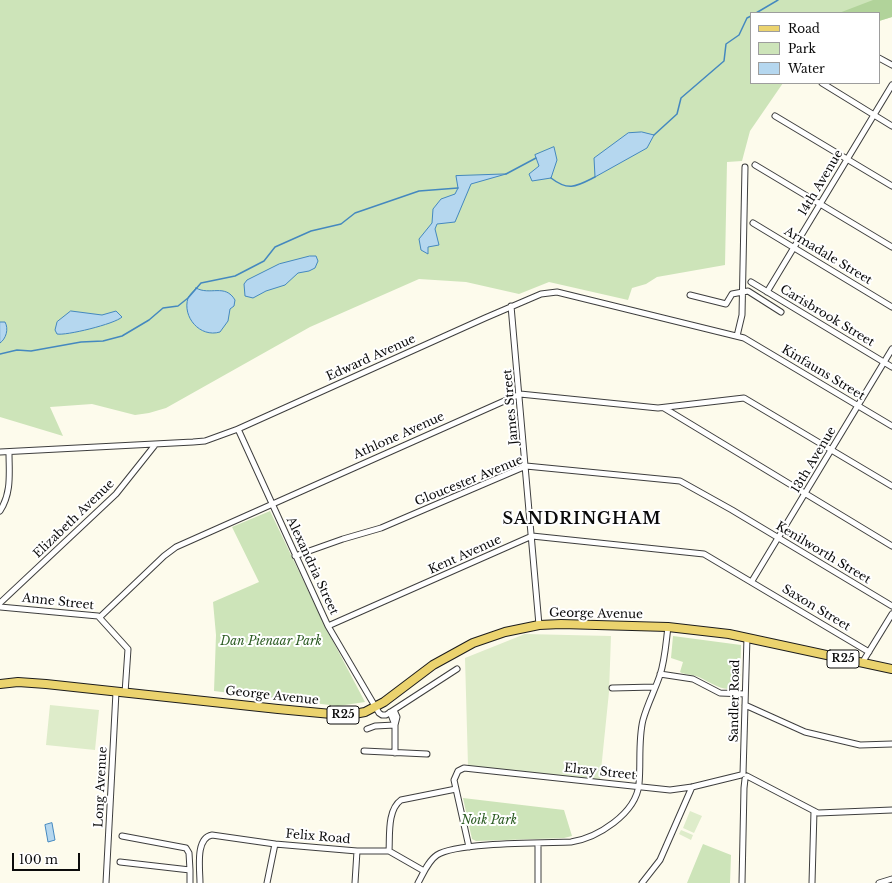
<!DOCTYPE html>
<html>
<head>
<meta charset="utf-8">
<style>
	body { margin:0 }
	#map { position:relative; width:892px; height:883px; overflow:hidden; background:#fdfbec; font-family:"Libre Baskerville",serif }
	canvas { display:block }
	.legend { position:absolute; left:750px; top:12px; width:130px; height:72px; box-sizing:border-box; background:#fff; border:1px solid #9d9d9d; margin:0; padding:5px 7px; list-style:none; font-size:12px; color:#0b0b0b }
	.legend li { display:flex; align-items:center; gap:8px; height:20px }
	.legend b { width:20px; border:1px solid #9d9d9d }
	.scale { position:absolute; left:12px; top:853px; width:68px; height:18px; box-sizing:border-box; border:2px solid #0b0b0b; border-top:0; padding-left:5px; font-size:12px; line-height:14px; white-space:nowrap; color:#0b0b0b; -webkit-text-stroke:3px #fff; paint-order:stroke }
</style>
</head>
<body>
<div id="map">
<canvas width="892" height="883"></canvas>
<ul class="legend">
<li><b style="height:5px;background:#ebd36e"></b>Road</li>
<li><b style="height:11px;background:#cde4b9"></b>Park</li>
<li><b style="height:11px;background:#b5d7ef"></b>Water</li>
</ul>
<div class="scale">100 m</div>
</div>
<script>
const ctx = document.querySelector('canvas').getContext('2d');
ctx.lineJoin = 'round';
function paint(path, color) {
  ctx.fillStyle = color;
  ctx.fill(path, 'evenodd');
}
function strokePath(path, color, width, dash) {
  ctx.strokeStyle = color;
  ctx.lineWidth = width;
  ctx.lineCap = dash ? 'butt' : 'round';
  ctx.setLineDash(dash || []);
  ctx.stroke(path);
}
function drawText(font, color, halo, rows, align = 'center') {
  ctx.font = font + ' "Libre Baskerville",serif';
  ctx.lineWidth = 4;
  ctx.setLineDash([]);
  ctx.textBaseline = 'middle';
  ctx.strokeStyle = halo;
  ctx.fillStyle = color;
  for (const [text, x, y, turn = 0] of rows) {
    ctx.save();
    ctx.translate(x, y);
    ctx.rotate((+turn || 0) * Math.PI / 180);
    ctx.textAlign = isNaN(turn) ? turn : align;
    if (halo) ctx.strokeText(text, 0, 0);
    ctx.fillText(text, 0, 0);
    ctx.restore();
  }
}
const green = new Path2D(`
	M0,0h892v17l-13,4v-8h-128v70h32l-33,48 -8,30 -15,1 -2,103 -68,12 -11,7 -14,4 -4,12 -79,-18 -30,12 -53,-12 -47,-3 -109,48 -144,81 -17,5 -14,2 -43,-11 -42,3 13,29 -63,-19z
	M270,511l56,117 39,74 -27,4 -124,-15 2,-56 -3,-33 46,-20 -27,-55z
	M673,636l68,9 -1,40c-15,11 -30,-4 -44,-9 -6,-2 -11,-1 -16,-4l3,-10 -12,-4z
	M463,798l101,12 8,26 -8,2 -88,3 -4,-2z
	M703,844l28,11 -1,28h-43z`);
const forest = new Path2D(`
	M873,0h19v17l-13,4v-8h-40z`);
const pitch = new Path2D(`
	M525,634l86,2 -2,56 -9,88 -132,-14 -3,-108z
	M50,705l49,5 -4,40 -49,-5z
	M690,811l12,5 -8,17 -11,-5z
	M681,830l12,5 -2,5 -12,-6z`);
const water = new Path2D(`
	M642,132l12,3 -7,13 -52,29 -1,-19 34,-25z
	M554,147l3,13 -6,18 -19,3 -3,-7 10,-8 -4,-11z
	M506,174l-35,10 -16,38 -18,2 -2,5 4,16 -11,2v7l-7,-4 -2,-11 13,-16 1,-14 8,-10 14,-5 3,-6 -2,-12z
	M310,256h6l2,5 -3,7 -6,3 -11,2 -13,12 -19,6 -13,7 -8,-2 -1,-12 3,-4 32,-16z
	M196,288c14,8 29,-5 39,12l-1,6 -4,3 -2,12 -8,11c-20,6 -38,-15 -32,-34 1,-3 6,-7 8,-10z
	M71,311l31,4 14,-4 6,6c-7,7 -57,19 -65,17l-2,-4 2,-8z
	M0,322h5c4,7 1,17 -5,21z
	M52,823l3,17 -7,2 -3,-17z`);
const stream = new Path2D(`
	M756,13l22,-13
	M654,135l23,-21 4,-16 43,-37 2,-17 13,-9 8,-17 4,-2
	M506,174l30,-16
	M551,178c18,14 26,8 44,-1
	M0,354l17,-4 14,1 50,-9 22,-1 19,-5 27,-16 14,-12 15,-2 10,-8 13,-15 34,-7 29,-15 11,-14 36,-16 30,-7 14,-11 64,-22 39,-3`);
const minor = new Path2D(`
	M879,58l13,7
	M822,83l70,43
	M775,116l117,70
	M755,165l137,82
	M753,223l139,84
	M751,282l141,85
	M767,292l125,-207
	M690,295l36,9 6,-10 16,-3 33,21
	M511,306l28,319
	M737,336l5,-21 3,-148
	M664,408l228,138
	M238,429l90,197 51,87 3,2h4l71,-46
	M0,452l193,-10 12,-1 33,-12 247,-111 56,-24 16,-2 187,46 148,88
	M0,511c12,-19 9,-38 9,-59
	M295,556l48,-17 38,-11 145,-62 154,15 52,29 160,96
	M752,581l140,-232
	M0,603l116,-109 39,-49
	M0,607l98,9 30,33 -3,44
	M100,617l64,-61 12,-9 344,-153 138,14 86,-10 148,88
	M328,626l204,-90 172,18 165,98
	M862,663l30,-49
	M660,674l33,5 27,14 25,1
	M612,688l43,-1
	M745,705l60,27 55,13 32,-1
	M394,710l3,7 -2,8
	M390,712l5,13v28
	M367,729l8,-3 20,-1
	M364,751l63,3
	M743,774l4,-137
	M747,776l71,37 74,-3
	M122,836l64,12 3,5 1,17
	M538,843v40
	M469,847l-15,-67 4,-9 6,-3 206,22 22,-3 49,-12
	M389,851c1,-15 -2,-41 12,-51l55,-11
	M120,862l70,8v13
	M106,883l10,-191
	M200,883c0,-14 -5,-45 12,-48l63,9 82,7h32l35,20
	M267,883l8,-39
	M355,883l2,-32
	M418,883c5,-9 10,-22 19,-28 19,-13 107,-12 134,-13 26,-4 65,-28 68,-58 2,-20 -1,-44 4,-64 4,-15 12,-30 17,-45 5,-15 6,-33 8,-48
	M642,883l18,-23 32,-73
	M742,883l2,-95 1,-9
	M812,883l2,-72
	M879,883l13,-4`);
const primary = new Path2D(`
	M0,684l18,-2 28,2 232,25 64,6 12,-1 11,-2 19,-10 49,-37 40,-22 32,-11 34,-7 22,-1 107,3 61,7 163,35`);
const shields = [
	[843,659,32],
	[343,715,32]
];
const shieldNames = [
	["R25",843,659],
	["R25",343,715]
];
const streetNames = [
	["14th Avenue",821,183,-59],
	["Armadale Street",828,256,31],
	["Carisbrook Street",827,316,31],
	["Edward Avenue",371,358,-24],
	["Kinfauns Street",823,373,31],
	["James Street",511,407,-95],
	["Athlone Avenue",399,436,-24],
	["13th Avenue",814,460,-59],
	["Gloucester Avenue",469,481,-22],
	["Elizabeth Avenue",74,519,-44],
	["Kenilworth Street",823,553,31],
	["Kent Avenue",465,555,-24],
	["Alexandria Street",312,566,65],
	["Anne Street",58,602,6],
	["Saxon Street",816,608,31],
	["George Avenue",596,614,1],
	["George Avenue",272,696,6],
	["Sandler Road",735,701,-89],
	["Elray Street",600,772,6],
	["Long Avenue",101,787,-87],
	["Felix Road",318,837,5]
];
const parkNames = [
	["Dan Pienaar Park",271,642],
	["Noik Park",489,821]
];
const districtNames = [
	["SANDRINGHAM",582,519]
];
paint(green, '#cde4b9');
paint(forest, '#b1d39a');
paint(pitch, '#deecca');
paint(water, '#b5d7ef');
strokePath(water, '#4488bf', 1);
strokePath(stream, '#4488bf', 1.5);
strokePath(minor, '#3e3e3e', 7);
strokePath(primary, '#1c1c1c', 10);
strokePath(minor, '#fff', 5);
strokePath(primary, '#ebd36e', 8);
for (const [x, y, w] of shields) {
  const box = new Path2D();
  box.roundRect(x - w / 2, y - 9, w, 18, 3);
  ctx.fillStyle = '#fff';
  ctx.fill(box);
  strokePath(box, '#0b0b0b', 1);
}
drawText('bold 11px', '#0b0b0b', null, shieldNames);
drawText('12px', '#0b0b0b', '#fff', streetNames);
drawText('italic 12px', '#2c5c23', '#fff', parkNames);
ctx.letterSpacing = '1px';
drawText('bold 16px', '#0b0b0b', '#fff', districtNames);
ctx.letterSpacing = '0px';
</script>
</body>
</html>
